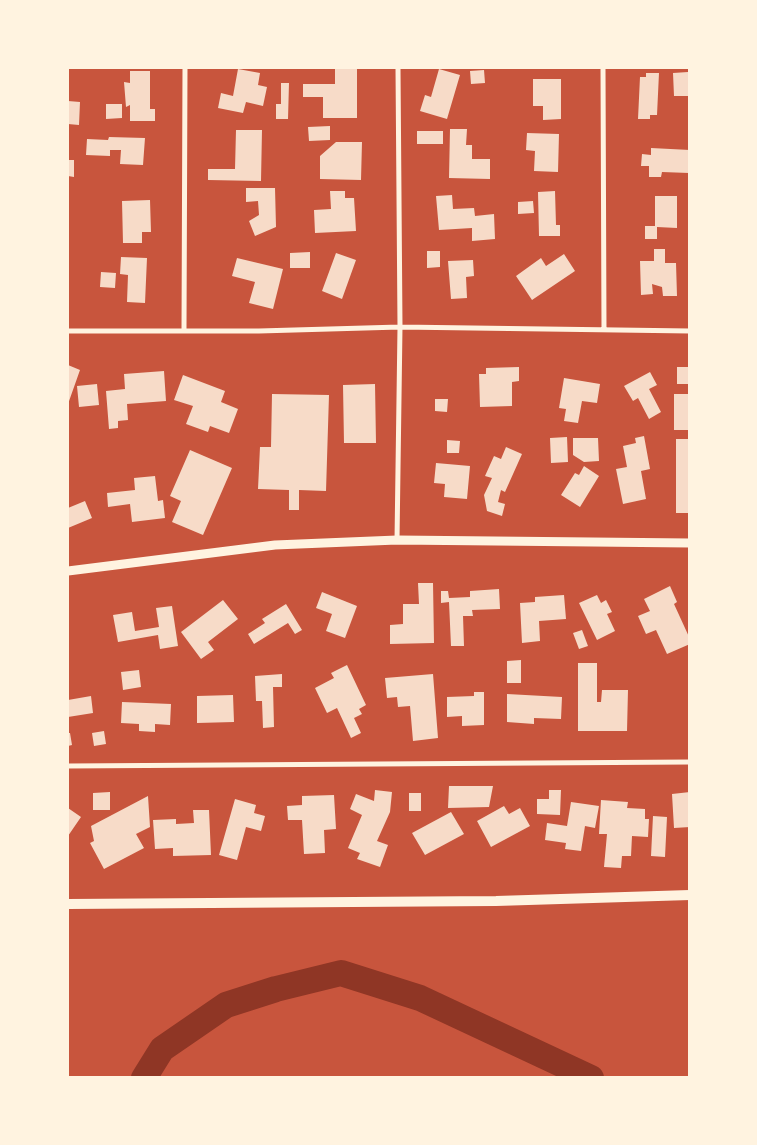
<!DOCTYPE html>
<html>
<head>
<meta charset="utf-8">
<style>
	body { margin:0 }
	#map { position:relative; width:757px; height:1145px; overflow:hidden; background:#c8553d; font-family:"Golos Text",sans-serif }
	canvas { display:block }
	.frame { position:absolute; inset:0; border:69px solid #fff3e0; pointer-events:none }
</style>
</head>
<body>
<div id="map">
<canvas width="757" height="1145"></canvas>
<div class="frame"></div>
</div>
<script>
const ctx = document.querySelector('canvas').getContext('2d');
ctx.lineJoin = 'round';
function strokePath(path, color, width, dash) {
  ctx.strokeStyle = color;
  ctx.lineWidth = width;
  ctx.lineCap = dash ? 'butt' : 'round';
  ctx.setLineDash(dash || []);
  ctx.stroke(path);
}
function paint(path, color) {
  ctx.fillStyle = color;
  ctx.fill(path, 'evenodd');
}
const river = new Path2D(`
	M144,1078l18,-29 64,-44 50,-16 65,-16 79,25 171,80`);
const building = new Path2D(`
	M335,68h22v50h-34v-21h-20v-13h32z
	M238,69l22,4 -2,12 9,2 -4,19 -17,-4 -3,11 -25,-5 3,-15 12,3z
	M439,69l21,6 -13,44 -27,-8 5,-16 6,2z
	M484,70l1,13 -14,1 -1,-13z
	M130,71h20v38h5v12h-25v-16l-4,2 -2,-25 6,1z
	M688,72l2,24h-16l-1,-23z
	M646,73h13l-2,42h-7v4h-12l2,-42h6z
	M533,79h28v40l-18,1v-14h-10z
	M281,83h8l-1,36h-12v-15h5z
	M68,101l12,1 -1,23 -11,-1z
	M106,104h16v14l-16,1z
	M330,126v14l-21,1 -1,-14z
	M450,129h17l-1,16h6v14h18v20l-41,-1z
	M236,130h26l-1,51 -53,-1v-11h27z
	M417,131h26v13h-26z
	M527,133l32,1 -1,38 -24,-1 1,-20 -9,-1z
	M109,137l36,1 -2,27 -23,-1 1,-14h-11v6l-24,-1 1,-16 21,1z
	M336,142h26l-1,38 -41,-1v-23z
	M651,148l39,2 -1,23 -27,-1 -1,5h-12v-11h-8l1,-12 9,1z
	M68,160h6v17l-6,-1z
	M246,188h29l1,39 -21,9 -6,-15 10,-6 -1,-14 -12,1z
	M330,191h15v7h9l2,33 -41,2 -1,-23 17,-1z
	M555,191l1,34h4v11h-21l-1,-44z
	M452,195l1,14 21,-1 1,8 19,-2 1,25 -23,2v-13l-33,2 -3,-34z
	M655,196h22v32l-20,-1v12h-12v-13h10z
	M150,200l1,32h-9v11h-19l-1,-42z
	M533,201l1,12 -16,1v-12z
	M654,249h11v14h11l1,33h-14l-1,-9 -10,-3 1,10 -12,1 -1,-34h14z
	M427,251h13v16l-13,1z
	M310,252v16h-20v-15z
	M336,253l20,7 -14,39 -20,-8z
	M564,254l11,17 -43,29 -16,-24 25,-18 5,8z
	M121,257l26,1 -2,45 -18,-1 1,-27 -8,-1z
	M237,258l46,11 -10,40 -24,-6 6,-21 -23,-6z
	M473,260l1,16 -8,1 1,21 -16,1 -3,-38z
	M101,272l15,1 -1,15 -15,-1z
	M68,365l12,5 -12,34z
	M519,367v14l-7,1v24l-32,1 -1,-33h7v-6z
	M677,367h13v17h-13z
	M164,371l2,30 -39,3 1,16 -10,1v7l-9,1 -3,-38 19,-2 -1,-15z
	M650,372l7,13 -8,4 12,23 -12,7 -11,-21 -5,3 -9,-15z
	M183,375l42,16 -4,11 17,7 -9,24 -19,-7 -2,6 -22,-8 7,-18 -19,-6z
	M564,378l36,6 -3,19 -15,-2 -4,22 -14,-2 2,-12 -7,-1z
	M97,384l2,21 -20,2 -2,-21z
	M375,384l1,59h-32l-1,-58z
	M272,394l57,1 -3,96 -27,-1v20h-10v-20l-31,-1 2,-42h11z
	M674,394h16v36h-16z
	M435,399h13l-1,13 -12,-1z
	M644,436l6,33 -9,2 5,28 -23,5 -7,-35 11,-2 -4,-21 13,-3 -1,-5z
	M567,437l1,25 -17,1 -1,-25z
	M573,438h25l1,23 -15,1 -11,-7z
	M676,439h14v74h-14z
	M447,440l13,1 -1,12h-12z
	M506,447l16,7 -17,38 -4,-2 -3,12 7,2 -3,12 -15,-5 -3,-16 8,-17 -7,-2 9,-20 7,3z
	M190,450l42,18 -29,67 -31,-13 9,-21 -11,-5z
	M436,463l34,3 -3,33 -23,-2 1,-13 -11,-1z
	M584,466l15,10 -19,31 -19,-12 14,-22 4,2z
	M155,476l3,25 5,-1 2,18 -33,4 -2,-18 -22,3 -1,-14 28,-3 -1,-12z
	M85,501l7,17 -24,10v-20z
	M418,583h15l1,60 -44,1v-19l13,-1v-20h16z
	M670,586l7,16 -3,2 16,35v5l-23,10 -11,-24 -10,4 -8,-18 12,-5 -6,-12z
	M499,589l1,20 -28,1 1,6h-10l1,30h-13l-2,-44 -8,1v-12h7l1,7 21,-1v-6z
	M322,592l35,14 -12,32 -19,-7 6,-17 -16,-6z
	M564,595l2,24 -27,2 1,20 -18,2 -2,-40 15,-1v-5z
	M597,595l4,8 5,-3 6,12 -5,2 8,17 -18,9 -18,-37z
	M223,600l15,19 -30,23 6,8 -13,9 -20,-27z
	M286,604l16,26 -7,4 -7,-11 -34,21 -6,-10 17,-11 -3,-4z
	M172,606l6,40 -18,3 -2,-14 -40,7 -5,-27 19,-3 3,19 24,-4 -3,-19z
	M582,630l6,16 -9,3 -6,-16z
	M521,660v23h-14v-22z
	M578,663h19v39h4l1,-12h26l-1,41h-49z
	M347,665l19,40 -7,4 3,5 -8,4 7,15 -10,5 -14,-30 -10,5 -12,-25 19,-10 -3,-5z
	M139,670l2,17 -18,3 -2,-18z
	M282,674v13h-9l1,40 -11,1 -1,-27h-6l-1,-25z
	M433,674l5,64 -25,3 -3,-35 -12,1 -1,-10 -10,1 -2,-20z
	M474,692h10v33l-22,1v-10l-15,1v-20l27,-1z
	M507,694l55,3 -1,22 -27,-1v6l-27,-2z
	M233,695l1,27 -37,1v-27z
	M91,696l2,17 -25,4v-17z
	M122,702l49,2 -1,21 -15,-1v8l-16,-1v-7l-18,-1z
	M104,731l2,13 -12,2 -2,-13z
	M68,733h2l2,12 -4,1z
	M449,786h44l-4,21 -41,1z
	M375,790l17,2 -2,20 -13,29 11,4 -8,22 -23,-8 3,-6 -12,-5 14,-33 -12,-6 6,-15 18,7z
	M549,790h12l-1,25 -23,-1v-15h12z
	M110,792v18h-17v-17z
	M690,792v35l-16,1 -2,-34z
	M409,793h12v18h-12z
	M334,795l2,34 -12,1 1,23 -21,1 -2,-34h-14l-1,-14 15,-1v-9z
	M148,796l2,31 -14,7 8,14 -40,21 -14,-26 4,-2 -3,-15z
	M235,799l21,6 -2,8 11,3 -4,15 -15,-4 -9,33 -18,-5z
	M601,800l27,2 -1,6 18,1v10h4l-1,18 -16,-1 -1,20h-9l-1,12 -17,-1 3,-33h-8z
	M571,802l28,4 -4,22 -10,-2 -4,25 -16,-2 1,-6 -21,-3 2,-17 20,3z
	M504,806l5,8 11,-6 10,18 -39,21 -14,-26z
	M68,808l13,9 -13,19z
	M193,810h16l2,45 -38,1v-8l-18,1 -2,-29 23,-1v5l18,-1z
	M451,812l13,22 -39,21 -13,-22z
	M653,816l14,1 -2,40 -14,-1z`);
const minor = new Path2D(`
	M603,68l1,262
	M184,329l1,-261
	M68,331h191l141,-4 290,4
	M397,540l3,-213 -2,-259
	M68,766l622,-4`);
const tertiary = new Path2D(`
	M68,571l207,-26 122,-5 293,3`);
const secondary = new Path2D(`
	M68,904l428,-3 194,-6`);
strokePath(river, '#8f3625', 26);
paint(building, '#f7dbc8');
strokePath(minor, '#fff3e0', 5);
strokePath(tertiary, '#fff3e0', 9);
strokePath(secondary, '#fff3e0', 10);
</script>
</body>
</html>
